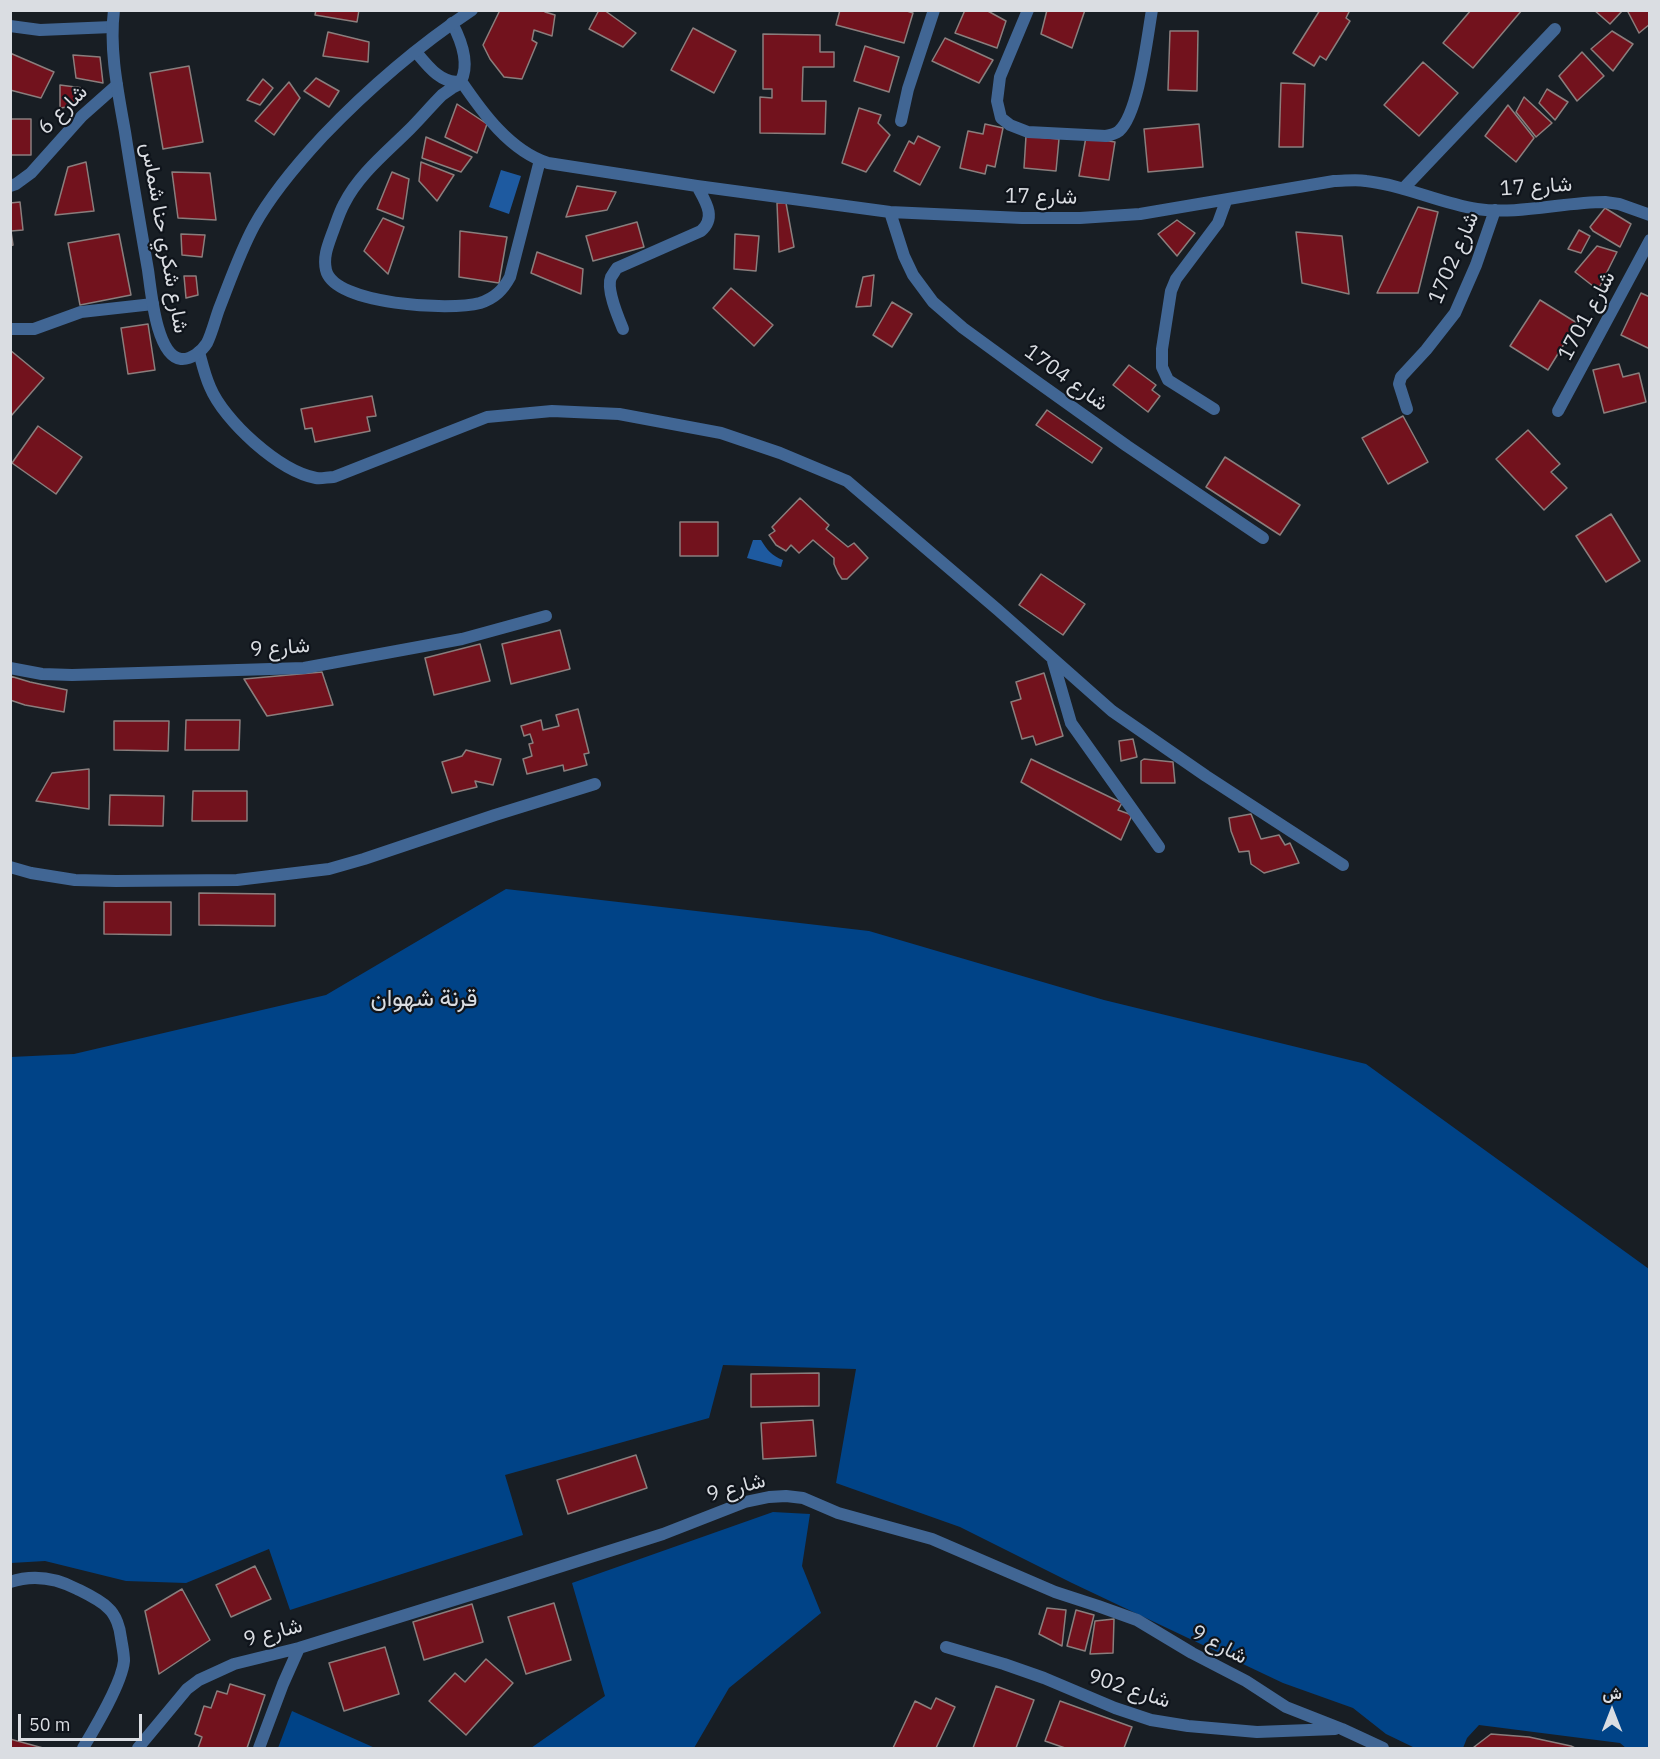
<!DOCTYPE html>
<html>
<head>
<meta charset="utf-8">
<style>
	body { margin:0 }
	#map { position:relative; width:1660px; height:1759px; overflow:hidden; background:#181e24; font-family:"IBM Plex Sans",Vazirmatn,sans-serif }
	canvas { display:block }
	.frame { position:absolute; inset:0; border:12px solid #dadde2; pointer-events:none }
	.north { position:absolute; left:1582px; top:1681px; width:60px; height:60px; -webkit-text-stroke:4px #0f141b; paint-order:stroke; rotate:0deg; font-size:16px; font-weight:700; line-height:24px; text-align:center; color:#dadde2 }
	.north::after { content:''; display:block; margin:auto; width:21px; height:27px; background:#dadde2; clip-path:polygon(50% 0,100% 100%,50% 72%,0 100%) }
	.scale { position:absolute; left:18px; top:1714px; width:124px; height:27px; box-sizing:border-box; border:3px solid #dadde2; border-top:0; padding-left:8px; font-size:18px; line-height:21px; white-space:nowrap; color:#dadde2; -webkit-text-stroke:4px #0f141b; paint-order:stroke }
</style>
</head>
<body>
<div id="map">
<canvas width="1660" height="1759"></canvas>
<div class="frame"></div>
<div class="north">ش</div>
<div class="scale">50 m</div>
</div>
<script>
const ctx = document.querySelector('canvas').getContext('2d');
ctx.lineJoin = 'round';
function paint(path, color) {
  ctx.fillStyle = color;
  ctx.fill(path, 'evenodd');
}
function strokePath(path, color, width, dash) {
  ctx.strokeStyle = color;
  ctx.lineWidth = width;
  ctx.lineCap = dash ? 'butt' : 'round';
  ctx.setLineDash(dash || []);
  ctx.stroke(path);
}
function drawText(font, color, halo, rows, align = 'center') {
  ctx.font = font + ' "IBM Plex Sans",Vazirmatn,sans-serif';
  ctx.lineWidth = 4.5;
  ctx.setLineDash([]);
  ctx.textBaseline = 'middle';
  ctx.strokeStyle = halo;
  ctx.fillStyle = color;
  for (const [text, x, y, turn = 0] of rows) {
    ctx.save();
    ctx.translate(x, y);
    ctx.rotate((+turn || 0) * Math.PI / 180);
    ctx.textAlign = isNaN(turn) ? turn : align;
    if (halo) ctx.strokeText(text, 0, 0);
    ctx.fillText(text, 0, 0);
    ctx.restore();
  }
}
const forest = new Path2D(`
	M506,889l363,42 235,69 262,64 283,205v479h-23l-6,-5 -141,-18 -12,13 -4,10h-48l-29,-14 -33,-26 -70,-25 -211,-100 -112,-56 -124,-44 20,-114 -133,-4 -14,53 -204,57 18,60 -233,75 -21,-61 -83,34 -60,-2 -81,-20 -34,2v-506l63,-3 252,-59z
	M773,1512l37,2 -8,52 19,47 -92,75 -35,60h-163l74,-52 -33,-113z
	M292,1711l83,37h-97z`);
const water = new Path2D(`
	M501,170l20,6 -12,38 -20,-7z
	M753,540h8c6,10 11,16 22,20l-2,7 -34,-9z`);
const building = new Path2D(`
	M316,10h43l-2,12 -42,-7z
	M500,10h45v2l10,3 -3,21 -18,-6 -2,10 5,3 -15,36 -18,-2 -14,-18 -7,-14z
	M599,10h5l32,23 -13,14 -34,-18z
	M840,10h64l9,3 -9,30 -68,-18z
	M965,10h21l20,11 -9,27 -42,-15z
	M1047,10h38l-13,38 -31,-14z
	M1320,10h30l-4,8 4,3 -24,39 -6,-4 -6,10 -21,-13z
	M1471,10h51l-49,58 -30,-25z
	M1594,10h29l-13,14z
	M1627,10h23v14l-11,9z
	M693,28l43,23 -22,42 -43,-23z
	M1170,31h28l-1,60 -29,-1z
	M1612,31l21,13 -20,27 -22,-22z
	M328,32l41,10 -1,20 -45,-6z
	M763,34l57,1v17h14v15h-31l-1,34h24l-1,33 -65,-1v-36l12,1v-9h-9z
	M945,38l48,22 -14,23 -47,-22z
	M865,46l34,11 -10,35 -35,-11z
	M1582,52l22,24 -27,25 -18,-25z
	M10,53l44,19 -13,26 -31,-8z
	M73,55l27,2 3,26 -27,-5z
	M1423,62l35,31 -39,43 -35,-31z
	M189,66l14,76 -40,7 -13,-76z
	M316,78l23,13 -10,16 -25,-16z
	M263,79l10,9 -13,17 -13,-5z
	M289,82l11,16 -26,37 -19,-14z
	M1281,83l24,1 -2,63h-24z
	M60,85l23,3 -8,18 -15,2z
	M1547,89l21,13 -13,18 -16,-17z
	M1524,97l28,26 -16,14 -20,-25z
	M457,104l30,20 -10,29 -32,-16z
	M1508,105l26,33 -18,24 -31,-26z
	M859,108l22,7 -3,8 12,12 -24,37 -24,-9z
	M10,119h21v36h-21z
	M985,124l18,4 -8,39 -8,-2 -2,9 -25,-6 8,-37 15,3z
	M1199,124l4,43 -55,5 -4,-43z
	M918,136l22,11 -20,38 -26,-14 15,-30 5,3z
	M1026,136l33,3 -3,32 -32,-3z
	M426,137l46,20 -11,15 -39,-14z
	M1086,137l29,5 -6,38 -30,-4z
	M86,162l8,49 -39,4 13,-48z
	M421,162l33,13 -17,26 -18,-20z
	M172,172l38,1 6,47 -38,-2z
	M392,172l17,7 -6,40 -26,-10z
	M577,186l39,6 -9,18 -41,7z
	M20,202l3,28 -12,1 2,14 -3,1v-43z
	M777,203h9l8,44 -15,5z
	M1418,207l20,5 -20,81h-41z
	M1605,208l26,16 -11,23 -27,-16 -3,-4z
	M383,218l21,9 -16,47 -24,-23z
	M1177,220l18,13 -18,23 -19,-22z
	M637,222l7,25 -51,14 -7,-25z
	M1579,230l11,6 -9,17 -13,-4z
	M460,231l47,6 -8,46 -40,-6z
	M1296,232l46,4 7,58 -47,-11z
	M119,234l12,61 -51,10 -12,-62z
	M181,234l24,1 -3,22 -20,-2z
	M735,234l24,2 -3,35 -22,-2z
	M1597,246l20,6 -19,38 -23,-18z
	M537,252l46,17 -2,25 -50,-21z
	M874,275l-3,31 -15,1 7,-30z
	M184,276h12l2,19 -12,3z
	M731,288l42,37 -19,21 -41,-38z
	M1641,293l9,4v52l-29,-14z
	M1540,300l37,23 -29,47 -38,-24z
	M892,302l20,12 -20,33 -19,-12z
	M148,324l7,46 -27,4 -7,-46z
	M10,350l34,28 -33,38h-1z
	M1619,364l4,13 16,-4 7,29 -42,11 -11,-43z
	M1129,365l27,20 -4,5 8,6 -12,16 -35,-27z
	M372,396l4,20 -9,1 3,14 -55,11 -3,-14 -7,1 -4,-20z
	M1047,410l55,38 -10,15 -56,-38z
	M1403,416l25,46 -40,22 -26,-46z
	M38,426l44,31 -26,37 -44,-31z
	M1528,430l32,34 -9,8 16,16 -23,22 -48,-51z
	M1225,457l75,48 -20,30 -74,-48z
	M800,498l29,27 -3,4 22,18 6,-4 14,15 -21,21h-5l-4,-6 -4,-9v-6l-21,-18 -14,13 -8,-8 -5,6 -10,-6 -7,-10 6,-4 -3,-4z
	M1611,514l29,47 -34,21 -30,-46z
	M680,522h38v34h-38z
	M1041,574l44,30 -22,31 -44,-30z
	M560,630l10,39 -59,15 -9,-40z
	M480,644l10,37 -56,14 -9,-37z
	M322,672l11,33 -66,11 -23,-37z
	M1044,673l19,63 -27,9 -3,-9 -11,3 -11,-37 10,-3 -5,-17z
	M10,676l20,6 37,8 -3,22 -39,-7 -15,-5z
	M578,709l11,44 -5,1 3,11 -23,6 -1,-6 -36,9 -4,-15 9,-3 -3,-12 4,-1 -3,-9 -6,2 -3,-10 20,-6 2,10 16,-4 -3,-11z
	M186,720h54l-1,30h-54z
	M114,721h55l-1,30 -54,-1z
	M1133,739l4,18 -16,4 -2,-20z
	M466,750l35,9 -8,26 -18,-4 2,6 -25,6 -10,-31 20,-6z
	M1031,759l91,44 -4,7 14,5 -11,25 -100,-58z
	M1144,759l29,3 2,21h-34v-22z
	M89,769v40l-53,-8 16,-28z
	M193,791h54v30h-55z
	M110,795l54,1 -1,30 -54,-1z
	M1251,814l10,25 18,-4 6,10 5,-2 9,20 -35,10 -13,-9 -2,-13 -10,1 -8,-21 -2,-13z
	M199,893l76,1v32l-76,-1z
	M104,902h67v33l-67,-1z
	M819,1373v33l-68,1v-33z
	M813,1420l3,36 -53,3 -2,-36z
	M636,1455l11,33 -79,26 -11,-34z
	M255,1566l16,33 -40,18 -15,-32z
	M182,1589l28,51 -51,34 -14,-63z
	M554,1603l17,57 -45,14 -18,-57z
	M472,1604l11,38 -59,18 -11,-38z
	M1047,1608l19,2 -4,36 -23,-12z
	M1076,1610l18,5 -9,36 -18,-5z
	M1114,1619l-1,34 -23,1 5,-33z
	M385,1647l14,47 -55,17 -15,-48z
	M486,1659l27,24 -47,52 -37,-34 26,-28 10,9z
	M230,1684l35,11 -18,53h-49l4,-11 -7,-3 9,-28 7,2 6,-17 10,3z
	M996,1686l38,14 -18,48h-43z
	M936,1698l19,9 -19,41h-43l22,-47 16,8z
	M1060,1701l72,26 -8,21h-59l-20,-7z
	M1491,1734l38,3 42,9 4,2h-98l-3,-1z
	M10,1739l33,9h-33z`);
const minor = new Path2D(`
	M1028,10l-28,67 -3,24 4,17 9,7 18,7 78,4c5,-1 9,-2 13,-5 20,-18 28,-93 33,-121
	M452,23c9,17 18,40 9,58
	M10,26l30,4 72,-3
	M416,52c10,12 26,34 45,29
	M461,81c21,31 49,70 87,82l149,23 193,26 132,6h58l60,-4 194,-33c11,0 22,-2 32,0 38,4 73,22 111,28 40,6 87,-7 128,-7l14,2 31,11
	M462,83l-10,5 -10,7c-11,11 -21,23 -32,34 -23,23 -51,45 -66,75 -5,9 -8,20 -12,30 -4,11 -9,23 -6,36 8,35 125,41 154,33 15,-5 23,-13 30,-26l30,-117
	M901,121l7,-32 26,-79
	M10,186l6,-2 15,-11 51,-57 35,-31
	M1403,189l152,-160
	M890,212l14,44 9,19 20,27 30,26 63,46 101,72 136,92
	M10,329h24l47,-17 72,-8
	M623,329c-5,-12 -17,-40 -12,-52 1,-1 5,-8 6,-9l84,-37c16,-14 4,-30 -4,-45
	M199,352c3,11 6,24 11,35 14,34 69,84 106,91 5,1 12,-1 18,-1l153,-60 65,-6 67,3 102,19 59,20 67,28 151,129 114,101 94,65 137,89
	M1214,409l-46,-29 -6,-13v-18l9,-58 5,-12 42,-56 8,-22
	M1407,409l-8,-25 2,-7 25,-27 29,-37 21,-48 19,-55
	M1558,411l92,-171
	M1053,661l18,62 88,124
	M10,668l32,6 30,1 232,-7 158,-29 84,-23
	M10,867l21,6 44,7 41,1 121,-1 92,-11 35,-10 131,-44 100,-31
	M10,1582c24,-8 46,-4 67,7 10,5 23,11 31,19 8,7 12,20 13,30 1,7 3,15 3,23 -2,22 -29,67 -41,87
	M946,1647l58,17 40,14 71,30 36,12 37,6 69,6 78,-3
	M138,1748l49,-59 12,-9 35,-16 65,-16 200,-62 164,-52 82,-32 24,-5 17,-1 17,2 35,15 94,26 123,53 43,14 39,14 55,33 54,28 40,26 56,22 41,19
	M259,1748l24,-64 16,-36`);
const tertiary = new Path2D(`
	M114,10c-5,40 4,82 11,122 7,46 15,92 23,138 3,20 8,86 33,89 10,1 21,-8 26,-16 5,-10 8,-23 12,-34 11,-28 21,-57 35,-83 18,-33 44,-63 69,-90 45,-47 95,-90 149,-126`);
const streetNames = [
	["شارع 6",63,110,-45],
	["شارع 17",1536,187,-4],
	["شارع 17",1041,197,1],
	["شارع شكري حنا شماس",164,238,80],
	["شارع 1702",1454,258,-67],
	["شارع 1701",1587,316,-62],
	["شارع 1704",1066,378,36],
	["شارع 9",280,648,-4],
	["شارع 9",736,1488,-15],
	["شارع 9",273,1633,-15],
	["شارع 9",1219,1645,28],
	["شارع 902",1129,1689,18]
];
const quarterNames = [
	["قرنة شهوان",424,999]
];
paint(forest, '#004387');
paint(water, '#1e5aa0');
paint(building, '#72121d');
strokePath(building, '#8a7e7d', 1.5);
strokePath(minor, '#416694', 12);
strokePath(tertiary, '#416694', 12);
drawText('21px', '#dadde2', '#0f141b', streetNames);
drawText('24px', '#dadde2', '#0f141b', quarterNames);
</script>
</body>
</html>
